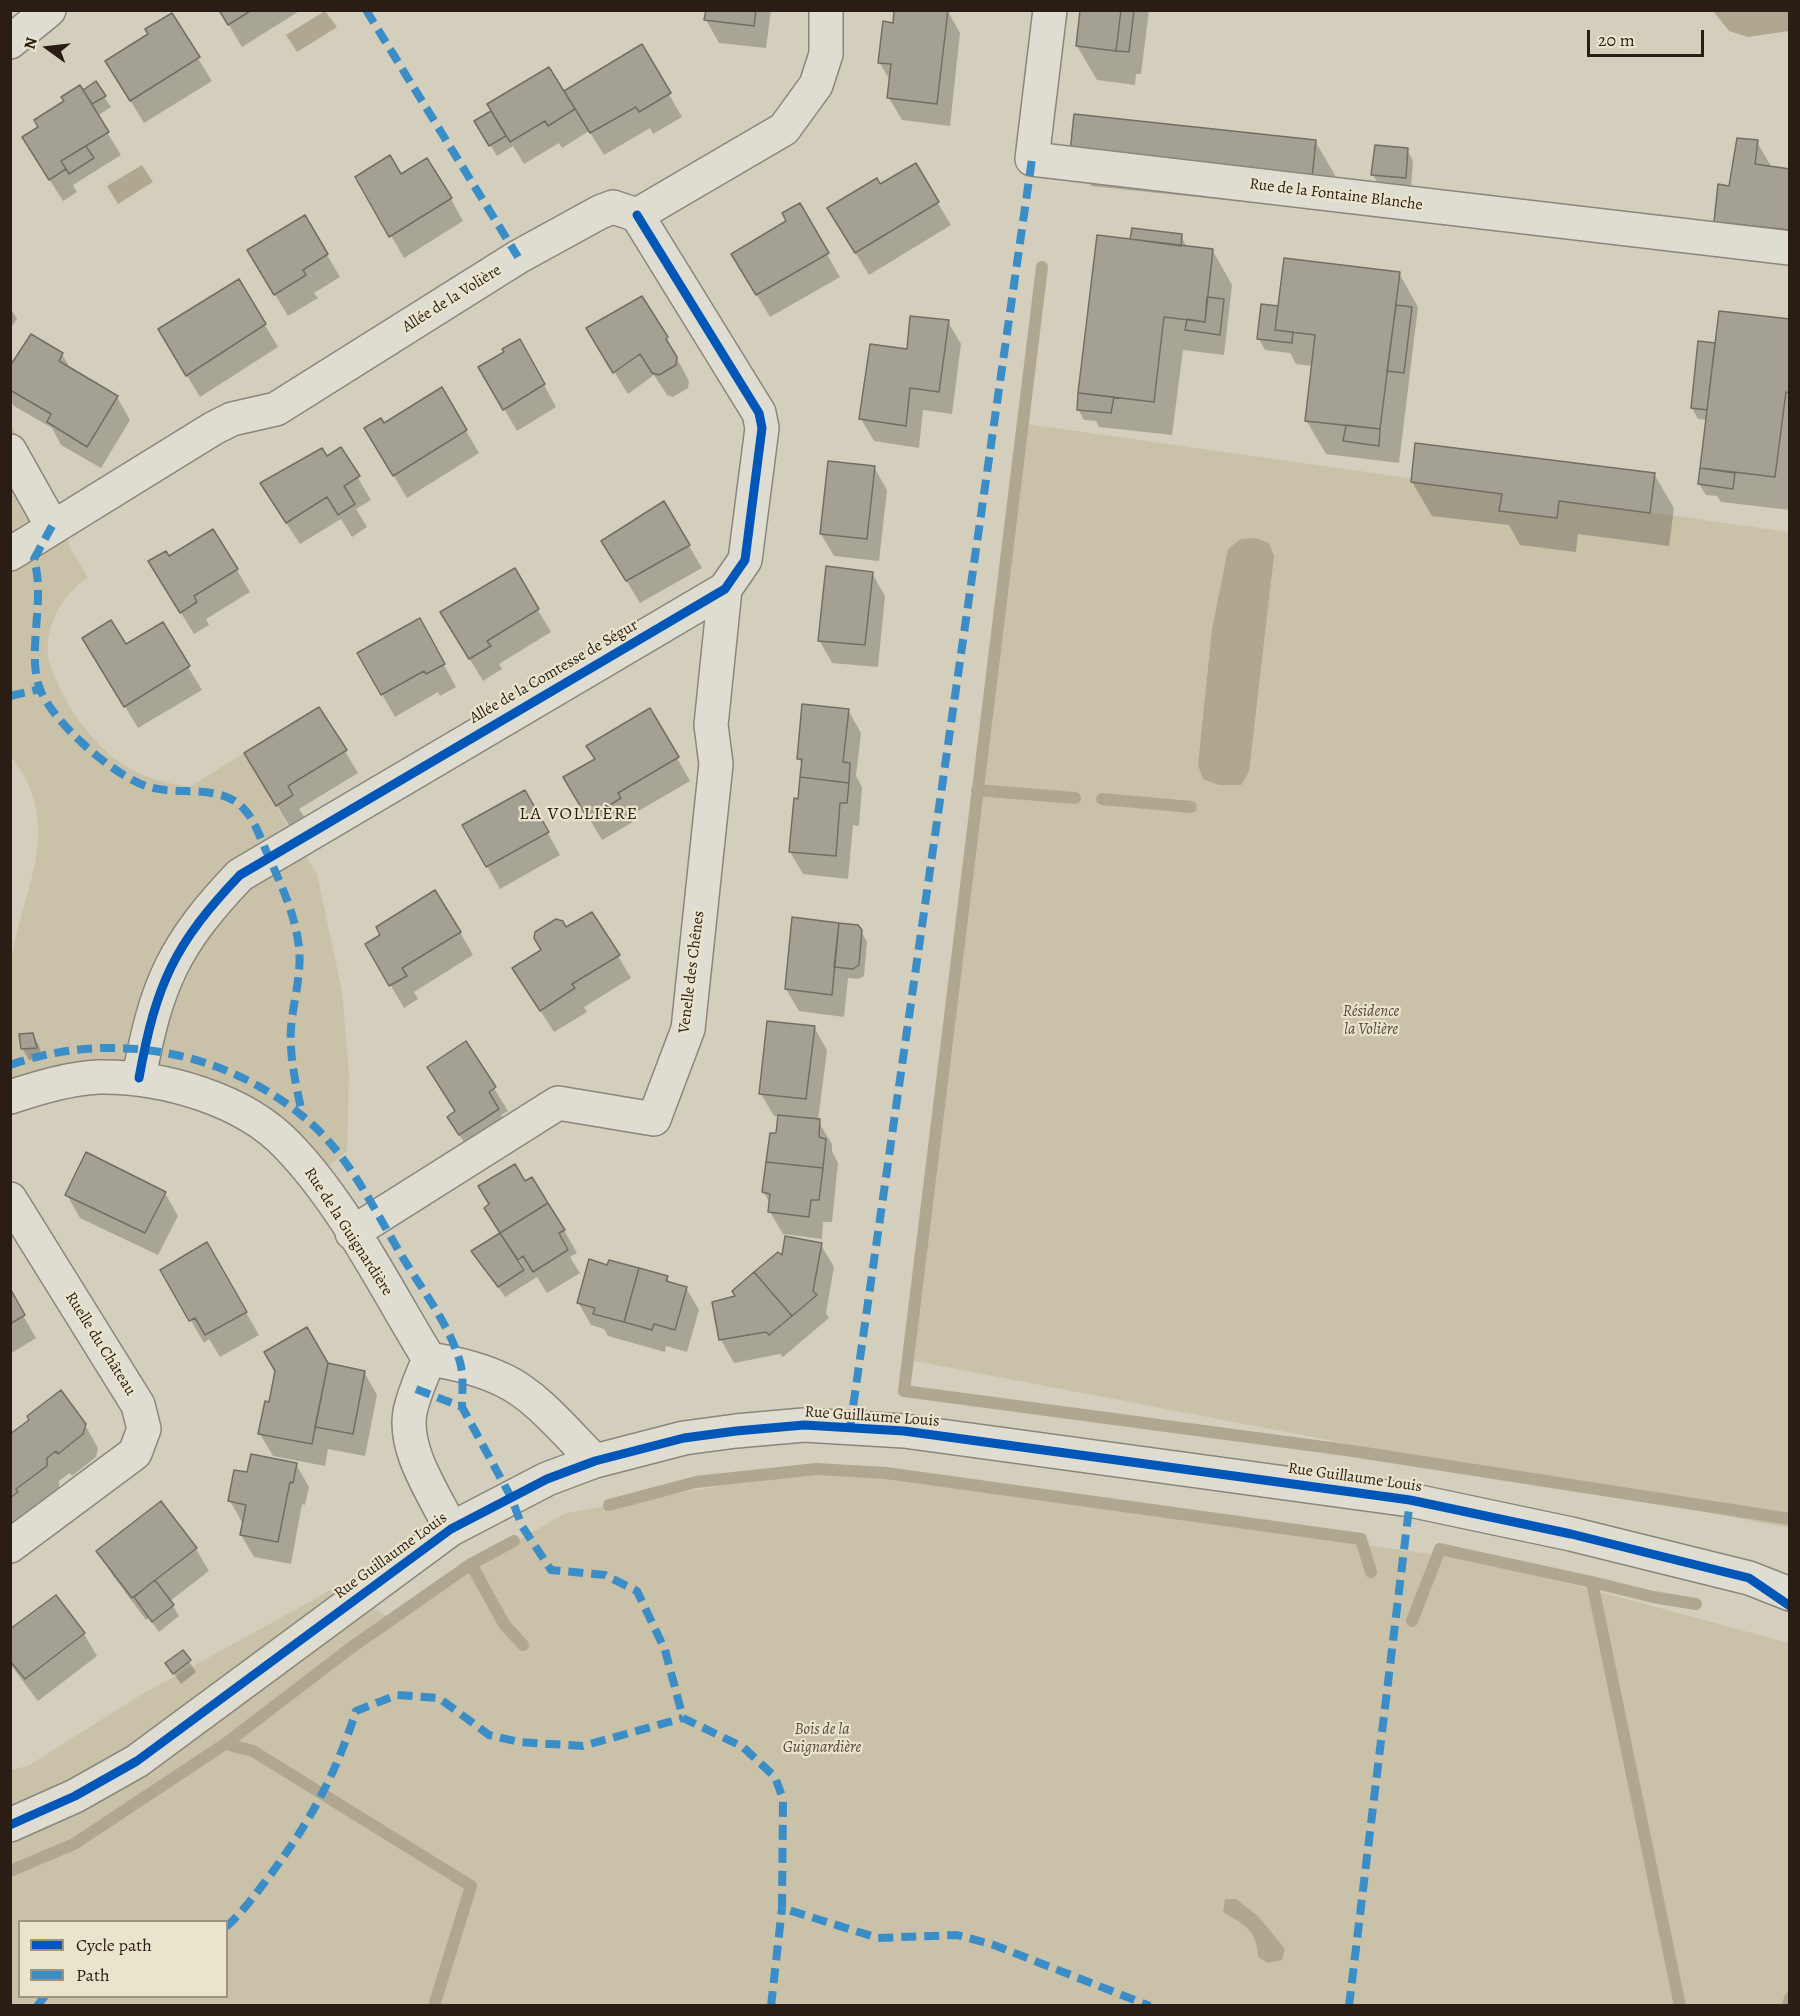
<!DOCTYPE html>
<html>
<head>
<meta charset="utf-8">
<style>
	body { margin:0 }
	#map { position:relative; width:1800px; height:2016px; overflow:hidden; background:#d4cfbc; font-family:Alegreya,serif }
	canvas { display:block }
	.frame { position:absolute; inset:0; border:12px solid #291d16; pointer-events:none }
	.legend { position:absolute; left:18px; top:1920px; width:210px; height:78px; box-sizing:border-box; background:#eae4cd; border:2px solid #9d9484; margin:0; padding:8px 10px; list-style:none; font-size:18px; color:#291d16 }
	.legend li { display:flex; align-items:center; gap:12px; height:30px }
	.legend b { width:30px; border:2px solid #9d9484 }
	.north { position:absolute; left:18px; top:18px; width:60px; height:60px; -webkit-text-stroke:4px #eae4cd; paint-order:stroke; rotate:285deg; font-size:16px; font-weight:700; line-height:24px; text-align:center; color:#291d16 }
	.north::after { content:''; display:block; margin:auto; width:21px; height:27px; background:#291d16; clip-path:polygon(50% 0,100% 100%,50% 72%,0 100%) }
	.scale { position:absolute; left:1587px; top:30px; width:117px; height:27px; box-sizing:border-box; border:3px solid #291d16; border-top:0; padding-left:8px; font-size:18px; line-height:21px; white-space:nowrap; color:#291d16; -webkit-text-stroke:4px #eae4cd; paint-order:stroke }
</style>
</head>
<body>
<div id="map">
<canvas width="1800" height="2016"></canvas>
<div class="frame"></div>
<ul class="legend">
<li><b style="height:8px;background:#0057b8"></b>Cycle path</li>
<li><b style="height:8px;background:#3b8dc8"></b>Path</li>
</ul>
<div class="north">N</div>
<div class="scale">20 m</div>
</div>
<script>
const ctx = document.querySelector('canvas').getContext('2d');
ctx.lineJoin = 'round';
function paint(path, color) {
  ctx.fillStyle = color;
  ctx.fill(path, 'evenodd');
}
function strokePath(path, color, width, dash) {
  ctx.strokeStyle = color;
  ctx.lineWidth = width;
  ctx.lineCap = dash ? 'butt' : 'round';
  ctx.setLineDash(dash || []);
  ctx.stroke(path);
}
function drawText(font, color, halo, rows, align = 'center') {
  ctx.font = font + ' Alegreya,serif';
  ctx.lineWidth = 4.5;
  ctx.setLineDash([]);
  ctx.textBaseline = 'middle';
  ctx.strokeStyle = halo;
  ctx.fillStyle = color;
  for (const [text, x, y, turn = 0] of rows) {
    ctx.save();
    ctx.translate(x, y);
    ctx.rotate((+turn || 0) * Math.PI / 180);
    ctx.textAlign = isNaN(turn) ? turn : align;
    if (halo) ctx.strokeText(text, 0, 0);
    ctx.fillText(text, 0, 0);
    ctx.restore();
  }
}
const green = new Path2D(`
	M10,424l37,59 24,66 17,29c-26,14 -48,57 -38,86 12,36 37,74 68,97 21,16 46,22 72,26l54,-34 73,121 25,117 7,82 -2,78 -19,16 -31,-30 -61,-41 -223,-9c-4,-37 -7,-83 -2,-120 8,-77 57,-136 0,-211z
	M1027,424l762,108v996l-885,-169z
	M816,1469l673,93 300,81v362l-1778,1v-236l17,-4 111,-70 199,-110 49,30 179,-103zM20,1922h206v74h-206z`);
const water = new Path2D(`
	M325,11l12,16 -40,25 -11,-17z
	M1713,11h76v20l-41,6 -19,-6z
	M142,165l11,17 -35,22 -11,-18z
	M1256,538l13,5 5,13 -25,216 -8,13h-22l-16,-6 -5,-14 14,-136 16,-80 13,-10z
	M1225,1899h11l22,17 27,33 -3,11 -14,3 -10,-6c-1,-27 -13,-32 -35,-45z`);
const shadow = new Path2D(`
	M220,10h81l-59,37z
	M707,10h64l-5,38 -47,-5 -13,-23z
	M947,10l13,23 -10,93 -48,-6 -13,-22 2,-16 -12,-20 16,-38z
	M1081,10h68l-8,64h-5l-1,11 -38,-5 -20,-34z
	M171,15l41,66 -68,42 -24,-39 30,-49z
	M641,46l41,71 -29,17 -3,-6 -46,27 -15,-24 -27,17 -3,-5 -35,21 -11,-18 -16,10 -21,-34 17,-10 70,-19z
	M104,97l7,10 -14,9 24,39 -48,30 4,7 -14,9 -26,-41 50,-61z
	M1315,141l20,34 -4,36 -240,-25 -19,-34z
	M1757,142l15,26 18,2v91l-55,-6 -19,-34 14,-34z
	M1407,150l6,11 -2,27 -32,-3 -6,-10z
	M915,165l36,60 -82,50 -27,-44 38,-45z
	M401,176l50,23 12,22 -59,37 -47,-81z
	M799,205l41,72 -70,40 -24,-40z
	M305,217l35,60 -26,16 4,5 -30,18 -26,-43z
	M1181,235l6,13 26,3 19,34 -8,70 -41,-5 -11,85 -73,-8 -3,-6 -12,-1 -6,-11 53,-168z
	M1399,273l19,34 -19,156 -73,-9 -20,-34 7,-54 -17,-2 -6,-11 -25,-3 -6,-11z
	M239,282l39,65 -78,50 -27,-45z
	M10,307l7,12 -7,10z
	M1790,321v189l-69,-8 -4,-6 -11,-1 -7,-11 8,-64 -9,-1 -6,-11 8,-65 16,2z
	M948,322l13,22 -9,70 -29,-4 -4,38 -45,-7 -13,-22 47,-68z
	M666,338l23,43 -1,7 -15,9 -6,-2 -13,-20 -26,19 -27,-43z
	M62,354l9,16 46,27 13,23 -29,48 -40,-23 -9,-17 -38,-22 -4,-7v-30z
	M532,363l24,44 -39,24 -37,-63z
	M441,389l38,64 -72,45 -28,-47z
	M341,449l30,51 -15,9 11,18 -15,10 -11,-18 -41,25 -25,-38 51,-48z
	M874,467l13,23 -8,71 -45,-5 -13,-22z
	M1654,474l20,34 -5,38 -91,-12 -2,18 -56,-7 -11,-20 -77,-9 -20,-34z
	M664,503l38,65 -62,35 -24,-39z
	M168,558l69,12 13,22 -44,27 3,6 -15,9 -31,-50z
	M514,570l37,62 -52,32 3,5 -19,12 -28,-46z
	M872,573l13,23 -7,71 -46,-4 -13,-23z
	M162,624l40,66 -64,38 -41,-67z
	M432,643l24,44 -16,9 -2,-4 -43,25 -36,-63z
	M650,710l40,71 -60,35 3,6 -31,18 -24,-40 18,-40z
	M848,710l13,23 -5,43 6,11 -3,39 -6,-1 -5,54 -45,-5 -13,-22 13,-86 -5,-8z
	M345,751l13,22 -59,36 6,9 -15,9 -31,-51z
	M525,792l35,63 -60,34 -36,-63z
	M566,929l52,27 13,22 -47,29 3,5 -33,20 -27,-42 16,-40z
	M861,931l6,11 -3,34 -5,3 -11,-1 -4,39 -45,-6 -13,-22z
	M460,932l13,23 -59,37 4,7 -14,9 -37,-63z
	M814,1027l13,23 -9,71 14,23v7l6,12 -6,59h-9l-1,17 -39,-5 -13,-22 1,-8 -8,-12 17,-75 -6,-1 -13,-22z
	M32,1034l7,11 3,13 -13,2 -6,-11 -2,-14z
	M466,1043l42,68 -7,4 10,17 -38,25 -24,-39 8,-6z
	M87,1154l78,39 13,23 -20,39 -78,-37 -13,-23z
	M525,1183l39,47 13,23 -7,4 10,16 -33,20 -10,-16 -32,20 -32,-46 28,-17zM515,1252l10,18 -2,1 -10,-17z
	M206,1244l53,91 -39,22 -11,-18 -5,4 -42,-72z
	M821,1245l13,22 -8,46 3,5 -46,39 -3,-3 -46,9 -13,-23 -7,-37 23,-6 46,-39z
	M608,1267l59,10 3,6 16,5 13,22 -12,42 -21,-6 -1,6 -57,-16 -4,-7 -13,-4 -13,-23z
	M10,1293l26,45 -26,16z
	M327,1365l37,7 13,23 -12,61 -37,-7 -3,17 -52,-10 -13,-22z
	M31,1421l54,4 13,23 -2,9 -24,19 -2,-3 -11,8v8l-49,40v-93z
	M296,1464l13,23 -4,18 -3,-1 -11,60 -37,-7 -13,-22 2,-11 -13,-23 18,-27z
	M196,1549l13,22 -39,30 9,15 -20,16 -10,-14 -3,2 -35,-47 -13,-22z
	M10,1631l74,3 13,22 -59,45 -28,-37z
	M183,1652l13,20 -15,12 -14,-20z`);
const stream = new Path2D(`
	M1042,267l-138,1124 442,59 444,69
	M977,790l98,8
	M1102,799l89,8
	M609,1505l87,-23 120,-13 70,4 475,66 10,33
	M471,1564l33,60 19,21
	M1592,1582l61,15 43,7
	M1412,1621l28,-72 152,33 88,424
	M225,1744l28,7 218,135 -37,120
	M10,1871l64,-27 151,-100 127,-97 119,-83 43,-23
	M1788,2006l2,-8`);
const building = new Path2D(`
	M219,10h33l-24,15z
	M706,10h50l-2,16 -50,-6z
	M894,10h54l-11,94 -50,-6 4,-34 -13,-1 5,-42 10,2z
	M1080,10h41l-5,41 -40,-5z
	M1121,10h13l-5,42 -13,-1z
	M172,13l28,44 -70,44 -25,-40 43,-27 -3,-5z
	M642,44l29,49 -32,19 -3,-5 -46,26 -26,-42z
	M549,67l26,42 -27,17 -3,-5 -35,21 -23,-38z
	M96,81l10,15 -14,8 -9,-14z
	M80,85l29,47 -48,29 5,8 -17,11 -27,-43 16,-10 -4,-7 30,-19 -3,-4z
	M491,111l15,25 -17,10 -15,-25z
	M1074,114l242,26 -4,38 -242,-26z
	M1737,138l21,2 -3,24 35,5v61l-76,-8 4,-38 11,2z
	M1375,145l33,3 -2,30 -35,-3z
	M86,146l8,12 -25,16 -8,-13z
	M390,155l11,19 26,-16 25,40 -63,39 -34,-60z
	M916,163l23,39 -84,51 -28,-45 50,-30 3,6z
	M800,203l29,50 -73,42 -25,-41 55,-33 -4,-8z
	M305,215l23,39 -25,16 3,5 -32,20 -27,-45z
	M1132,228l50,6 -1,12 -51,-7z
	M1097,235l116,14 -8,73 -41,-5 -10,85 -76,-9z
	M1284,258l116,14 -20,157 -75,-8 10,-86 -40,-5z
	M239,279l27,45 -80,52 -28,-47z
	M642,296l26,41 -2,2 11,18 -1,8 -17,10 -7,-2 -12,-19 -27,19 -27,-45z
	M1207,297l17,2 -4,36 -35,-5 2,-11 18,3z
	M1261,304l17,2 -3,24 18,2 -1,11 -35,-4z
	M1396,305l16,2 -8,66 -17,-2z
	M1719,311l71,8v74l-4,-1 -11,85 -75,-9z
	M910,316l39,4 -10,72 -29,-4 -4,38 -47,-7 11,-75 37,5z
	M31,334l32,19 -4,8 59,35 -31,51 -40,-25 4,-8 -41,-24v-24z
	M520,339l25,45 -42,26 -25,-43 26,-15 -2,-3z
	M1698,341l17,2 -8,67 -16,-2z
	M442,387l25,43 -74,46 -29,-48 17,-10 3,5z
	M1078,393l36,4 -3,16 -34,-3z
	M1346,425l34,4 -1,17 -36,-5z
	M1415,443l240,30 -5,40 -91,-12 -2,17 -58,-7 3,-17 -91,-12z
	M341,447l19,29 -16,10 11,18 -17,11 -11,-18 -41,26 -26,-40 62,-35 5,8z
	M828,461l47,5 -8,73 -47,-5z
	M1700,468l35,5 -2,16 -35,-5z
	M664,501l26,44 -64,36 -25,-40z
	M213,529l25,40 -44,27 3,6 -17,11 -32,-52 18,-10 3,5z
	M826,566l47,6 -8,73 -47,-4z
	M515,568l24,41 -52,32 4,5 -22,13 -29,-47z
	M420,618l25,46 -19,10 -2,-3 -43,24 -24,-42z
	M111,620l15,24 37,-22 27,44 -66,41 -42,-69z
	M802,704l47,5 -6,53 7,1 -1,20 -49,-6 2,-18h-5z
	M319,707l28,43 -59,36 5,9 -17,11 -32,-53z
	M650,708l29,49 -61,36 3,5 -33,21 -25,-42 32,-18 -9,-13z
	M800,777l49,6 -2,20h-7l-4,53 -47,-4 5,-54 4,1z
	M525,790l24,42 -63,35 -24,-42z
	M435,890l26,42 -59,36 5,8 -18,10 -24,-42 15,-9 -4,-8z
	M592,912l28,43 -48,29 3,4 -35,23 -28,-43 29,-18 -7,-12 1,-6 21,-13 7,2 3,6z
	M792,917l47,6 -7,72 -47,-6z
	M839,923l19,2 4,5 -3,35 -6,4 -19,-2z
	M767,1021l48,5 -9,73 -47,-5z
	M33,1033l4,15 -16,1 -2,-15z
	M466,1041l30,46 -7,5 10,17 -40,26 -12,-18 8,-6 -28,-44z
	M778,1115l42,4 -1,18 7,2 -3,29 -57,-6 4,-29h6z
	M86,1152l80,40 -21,41 -80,-38z
	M766,1162l57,6 -4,32h-8l-2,17 -41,-5 2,-18 -8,-2z
	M515,1164l10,17 7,-4 16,26 -48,30 -16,-25 5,-4 -11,-18z
	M548,1203l17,27 -6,3 9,17 -35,22 -10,-16 -5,4 -18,-27z
	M500,1233l24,37 -26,17 -27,-36z
	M785,1236l37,7 -9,48 4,4 -25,21 -38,-44 24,-20 4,3z
	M207,1242l40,70 -42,23 -10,-17 -6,3 -29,-51z
	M589,1259l18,6 2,-5 30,8 -15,54 -31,-8 2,-6 -18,-5z
	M639,1268l29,8 -2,5 21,6 -12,43 -21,-6 -2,6 -28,-8z
	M754,1272l38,44 -23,19 -3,-3 -47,8 -7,-38 23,-6 -3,-5z
	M10,1288l15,27 -15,9z
	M307,1327l21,36 -16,81 -54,-10 7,-33 4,1 6,-31 -11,-19z
	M328,1363l37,8 -12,63 -38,-7z
	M61,1390l25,34 -3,10 -25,20 -2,-3 -9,7v8l-31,23 2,3 -8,6v-64l19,-14 -2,-4z
	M251,1454l46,9 -4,20 -3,-1 -12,60 -38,-7 6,-30 -18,-4 6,-31 13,2z
	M161,1501l36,47 -65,50 -36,-47z
	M155,1580l19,25 -22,17 -18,-25z
	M56,1595l29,38 -60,46 -15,-18v-32z
	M183,1650l8,10 -18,14 -8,-11z`);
const minor = new Path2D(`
	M1050,10l-18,149 758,89
	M10,42l39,-32
	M10,451l42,75
	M10,554l204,-126 18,-9 44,-10 242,-152 82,-45 13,-5 24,8 147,-86 32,-44 10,-31v-44
	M139,1078c17,-94 35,-134 101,-203l485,-286 20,-29 17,-132 -3,-15 -122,-198
	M10,1097c28,-9 60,-19 89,-20 63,-1 145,22 189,69 57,59 98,143 141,213
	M10,1199l128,206 6,24 -9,24 -125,93
	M352,1233l206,-130 96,16 34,-90 28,-265 -5,-39 14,-136
	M429,1359c26,4 52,10 76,22 32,15 64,55 90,80
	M429,1359c-7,17 -15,34 -19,53 -7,39 25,83 41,117
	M10,1825l65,-29 62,-35 314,-232 96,-50 48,-18 89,-23 52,-7 68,-6 100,6 506,69 161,34 178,44 41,16`);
const quiet = new Path2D(`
	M366,10l152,247
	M52,526l-18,33c12,42 -8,94 6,130 12,33 76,89 109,98 30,9 72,-4 95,22 12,13 17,32 25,48 13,30 26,57 30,90 3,28 -6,54 -8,81 -2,30 6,61 12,90
	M10,696l30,-7
	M10,1065c105,-37 224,-13 305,62 36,34 59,82 84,124 20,35 50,72 61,111 4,14 2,31 2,45
	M416,1389l46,18 49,90 11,29 29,44 54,5 32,16 28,59 18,68 60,29 32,30 8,22 -1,109 96,30 79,-3 37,10 156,61
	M850,1428l182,-1269
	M226,1927c18,-16 31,-35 45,-53 40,-54 64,-98 85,-163l41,-16 42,3 50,37 30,7 64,4 100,-28
	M37,2006l8,-10
	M771,2006l11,-98
	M1349,2006l61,-506`);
const cycleway = new Path2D(`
	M139,1078c17,-94 35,-134 101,-203l485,-286 20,-29 17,-132 -3,-15 -122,-198
	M10,1825l65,-29 62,-35 314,-232 96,-50 48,-18 89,-23 52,-7 68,-6 100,6 506,69 161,34 178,44 41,28`);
const streetNames = [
	["Rue de la Fontaine Blanche",1336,195,7],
	["Allée de la Volière",452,299,-32],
	["Allée de la Comtesse de Ségur",554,672,-30],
	["Venelle des Chênes",692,972,-83],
	["Rue de la Guignardière",348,1232,57],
	["Ruelle du Château",100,1344,58],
	["Rue Guillaume Louis",872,1417,4],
	["Rue Guillaume Louis",1355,1478,8],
	["Rue Guillaume Louis",391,1556,-36]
];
const parkNames = [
	["Résidence",1371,1012],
	["la Volière",1371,1030],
	["Bois de la",822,1730],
	["Guignardière",822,1748]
];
const neighbourhoodNames = [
	["LA VOLLIÈRE",579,815]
];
paint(green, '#c9c1a8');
paint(water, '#b0a790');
paint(shadow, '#0003');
strokePath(stream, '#b0a790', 12);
paint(building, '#a4a093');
strokePath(building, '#736e64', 1.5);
strokePath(minor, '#8a867b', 36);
strokePath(minor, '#dfdcd2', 33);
strokePath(quiet, '#3b8dc8', 8, [15, 8]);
strokePath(cycleway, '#0057b8', 9);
drawText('16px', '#291d16', '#eae4cd', streetNames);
drawText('italic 16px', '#564b3d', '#eae4cd', parkNames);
ctx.letterSpacing = '1.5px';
drawText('18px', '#291d16', '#eae4cd', neighbourhoodNames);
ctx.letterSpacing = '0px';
</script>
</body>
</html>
